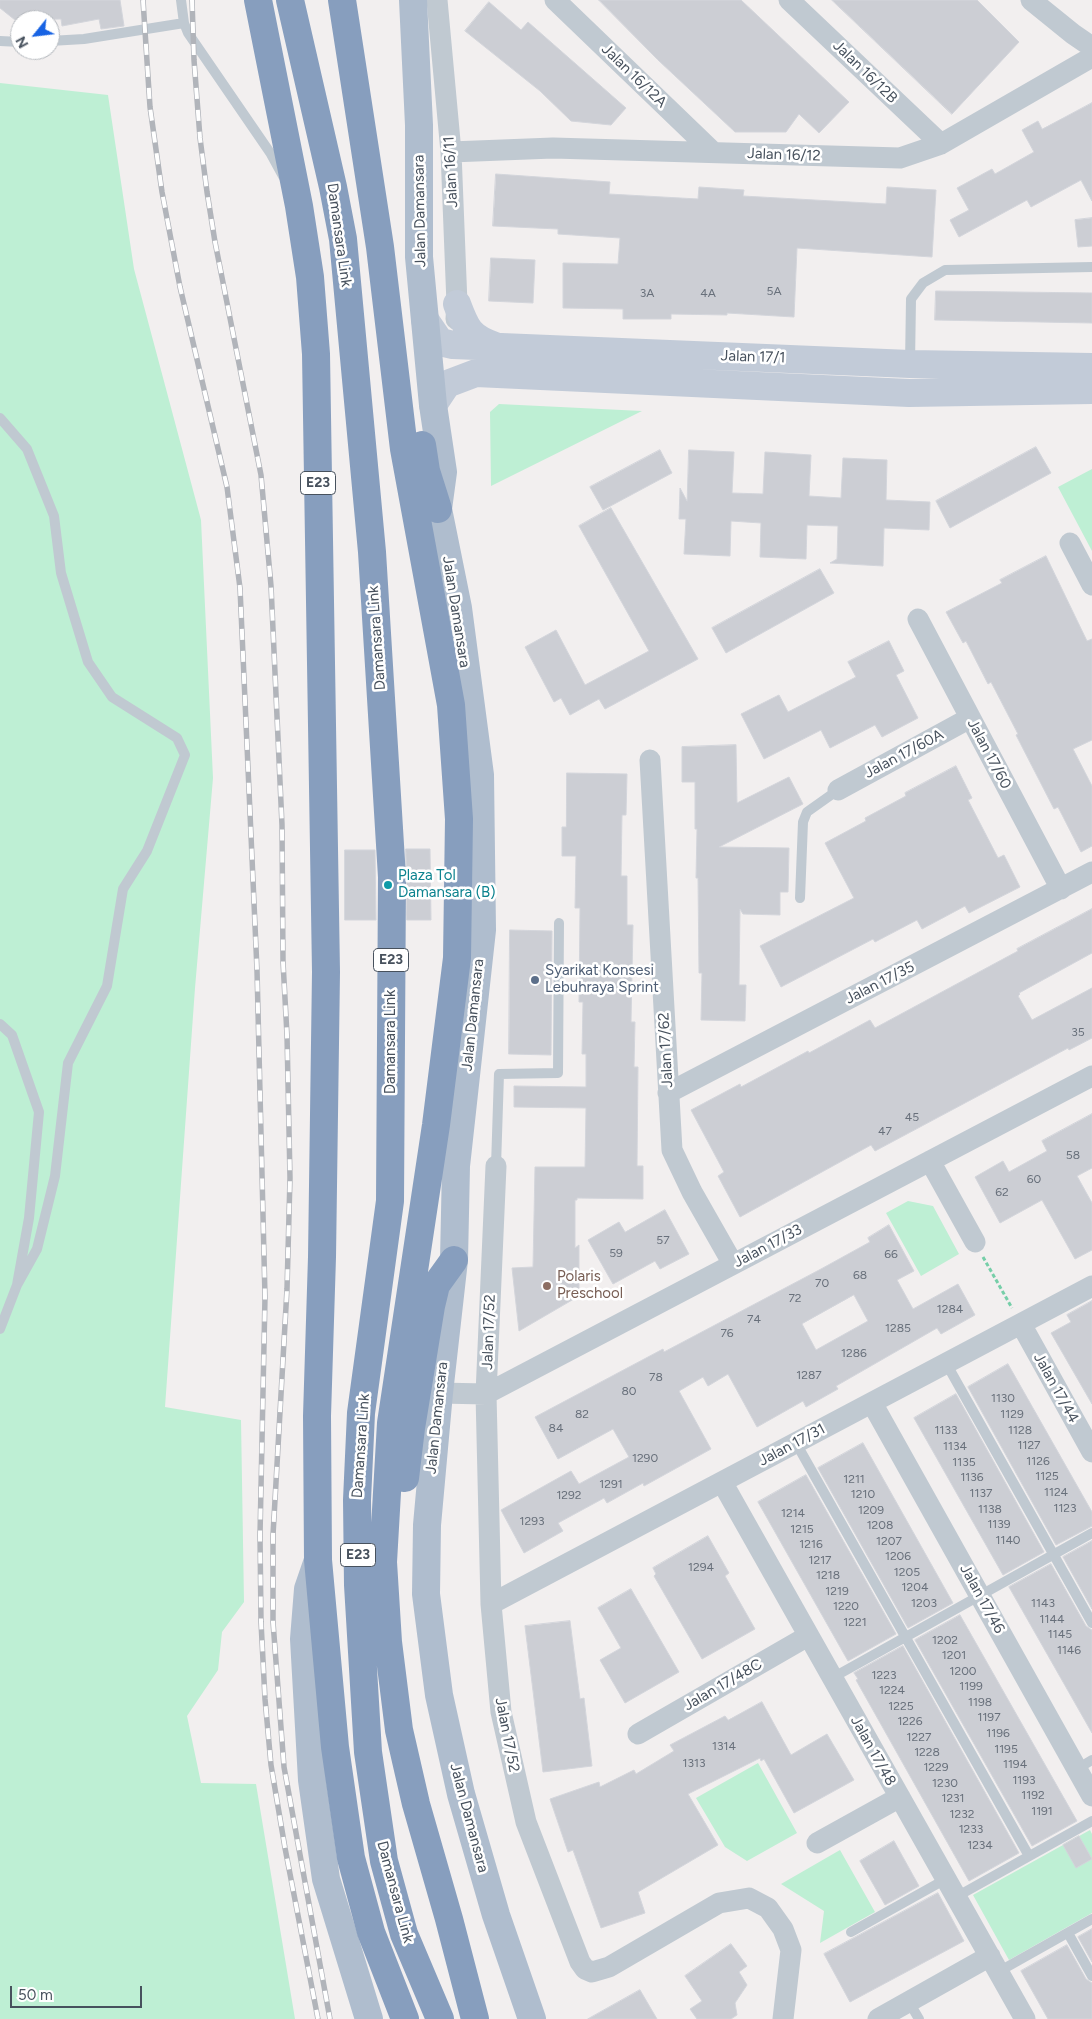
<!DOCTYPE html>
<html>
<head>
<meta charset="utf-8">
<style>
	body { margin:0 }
	#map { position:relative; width:1092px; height:2019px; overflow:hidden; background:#f2efef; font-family:Figtree,sans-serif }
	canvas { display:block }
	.north { position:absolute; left:10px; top:10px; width:50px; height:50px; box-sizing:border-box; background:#fff; border:1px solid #b5b9be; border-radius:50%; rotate:241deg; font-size:14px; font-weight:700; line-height:20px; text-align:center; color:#47515d }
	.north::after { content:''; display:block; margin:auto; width:18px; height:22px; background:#1863e3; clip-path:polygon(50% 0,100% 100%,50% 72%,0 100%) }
	.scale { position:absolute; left:10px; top:1986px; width:132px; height:22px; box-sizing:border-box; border:2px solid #47515d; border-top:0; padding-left:6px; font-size:15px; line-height:18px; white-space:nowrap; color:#47515d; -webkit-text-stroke:4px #fff; paint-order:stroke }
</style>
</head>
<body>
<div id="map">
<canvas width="1092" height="2019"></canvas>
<div class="north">N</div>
<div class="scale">50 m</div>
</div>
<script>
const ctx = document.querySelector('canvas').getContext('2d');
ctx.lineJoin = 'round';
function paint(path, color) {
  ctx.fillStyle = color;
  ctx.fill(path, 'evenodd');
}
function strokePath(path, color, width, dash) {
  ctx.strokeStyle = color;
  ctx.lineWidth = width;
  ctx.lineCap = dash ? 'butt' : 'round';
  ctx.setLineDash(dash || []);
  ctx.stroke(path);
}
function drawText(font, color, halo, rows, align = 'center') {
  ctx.font = font + ' Figtree,sans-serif';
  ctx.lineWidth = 5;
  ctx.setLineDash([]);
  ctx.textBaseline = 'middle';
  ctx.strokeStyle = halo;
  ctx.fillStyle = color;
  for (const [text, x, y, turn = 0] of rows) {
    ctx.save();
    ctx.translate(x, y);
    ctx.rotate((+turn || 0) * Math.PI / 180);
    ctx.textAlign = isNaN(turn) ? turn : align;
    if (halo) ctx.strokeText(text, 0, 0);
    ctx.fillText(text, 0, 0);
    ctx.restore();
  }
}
const green = new Path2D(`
	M0,83l108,12 26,174 67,251 12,258 -18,210 -30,419 76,13 3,182 -22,30 -4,38 -31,46 14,67 55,1 39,235h-295z
	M499,404l143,7 -151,75 -1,-74z
	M1092,469v82l-34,-64z
	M908,1201l25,5 26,48 -38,22 -35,-63z
	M758,1763l39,70 -50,28 -22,-14 -29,-49z
	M1090,1830l2,4v79l-83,47 -36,-65z
	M840,1850l35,62 -55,31 4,-32 -43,-27z`);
const building = new Path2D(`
	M0,0h120l4,26 -23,3 -2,-10 -37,7 -1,-7 -46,1 -15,-12z
	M599,0h142l108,102 -30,31 -20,-19 -13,18h-51l-77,-72z
	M832,0h145l42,42 -67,72z
	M489,2l32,28 7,-8 98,86 -15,17 -40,-4 -31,-30 -75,-60z
	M1092,103v98l-11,-21 -50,27 -4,-7 -68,37 -9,-17 19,-10 -12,-22 35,-19 3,5 39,-22 -12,-22 16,-9 4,8z
	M496,174l114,8 -1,12 89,5 1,-12 45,3 -1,6 143,8 1,-17 49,3 -4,67 -135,-9 -3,69 -67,-4v2l-56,-1v5h-48v-10l-60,-1v-45l55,1 2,-26 -62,-4v-5l-65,-3z
	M1092,218v28l-14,1 -3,-27z
	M491,258l44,2 -2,43 -44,-2z
	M936,291l156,2v30l-157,-3z
	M1036,447l15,26 -101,55 -14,-27z
	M660,450l12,23 -69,37 -13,-23z
	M689,450l45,2 -2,41 31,1 2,-42 46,3 -2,41 32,2 2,-40 44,2 -1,40 44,2 -1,28 -45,-2 -1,38 -53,-3 7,-4 1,-33 -31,-1 -1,34 -46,-2 1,-34 -30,-2 -1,35 -46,-2 2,-35h-7l1,-31 7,13z
	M611,508l87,151 -93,50 -6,-10 -29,16 -9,-17 -7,4 -29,-55 31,-17 29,55 64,-34 -70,-125z
	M1046,556l41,85 5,-2v101l-19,9 19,37v60l-11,6 -23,-45 -4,2 -38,-74 2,-1 -27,-52 -3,2 -22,-43 -3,2 -17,-31 56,-29 -2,-3z
	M820,569l14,24 -108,60 -14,-25z
	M889,641l15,30 -8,4 22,43 -36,19 -7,-12 -45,23 -9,-18 -57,29 -23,-45 38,-19 9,17 68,-35 -8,-15z
	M736,745l1,58 52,-26 14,27 -84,43 70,1 -1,44h-8v23l-37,-1 -3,-5 -1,76h7l-1,36 -44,-1 1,-47h-3l-1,-95h-2l1,-49h-2v-47h-13v-35z
	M956,766l16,32 -4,2 30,58 6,-3 16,32 -51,26 -4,-7 -43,23 -5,-9 -42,22 -2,-3 -92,48 -21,-41 94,-48 -29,-55 41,-22 -1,-3 41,-22 -1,-3z
	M567,773l60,1 -1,41h-4l-1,61h6v49h6l-2,97h4l-1,45h4l-1,99h6v33l-66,-1v2h-2v48l4,-3v51l-60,35 -7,-63 21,-1 2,-100h50l1,-59 -72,-1v-21l72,1v-33h-4l1,-52h-4l1,-94h-5l1,-52h-14v-29h4z
	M406,849h24l1,71h-24z
	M345,850h30l1,70h-31z
	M1092,909v44l-73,40 1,1 -2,2 14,24 60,-32v50l-23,12 -1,-2 -193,103 -4,-6 -131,72 -22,-41 6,-4 -33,-62 49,-26 1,3 67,-36 1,2 61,-33 5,8 143,-77 -1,-2z
	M510,930l42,1 -1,124 -42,-1z
	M1092,1114v54l-15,8 15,27v47l-17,9 -33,-59 -42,23 -25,-46 28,-16 6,11 38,-21 -5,-10z
	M665,1210l24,44 -29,15 -5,-8 -42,23 -25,-44 31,-18 6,10z
	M889,1225l25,46 -17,9 16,29 45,-25 17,31 -34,19 -4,-6 -101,58 2,3 -32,18 -3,-6 -46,26 -29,-53 -20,12 -5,-9 -24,14 32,58 -67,37 -1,-3 -36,20 -3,-5 -46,25 5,8 -39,22 -23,-43 70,-39 8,13 50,-27 -16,-28 -55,30 -23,-42 128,-68 1,3 157,-83 49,-27 -2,-4zM854,1295l14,26 -52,29 -14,-26z
	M1092,1301v103l-41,-71 20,-11 -4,-7z
	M1008,1364l84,148v14l-36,19 -88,-158z
	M956,1394l88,158 -41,23 -89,-157z
	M863,1443l90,160 -45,25 -90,-160z
	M806,1475l90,159 -48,27 -90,-159z
	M708,1536l21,37 -4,3 30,53 -53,30 -48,-83 2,-2 -3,-6z
	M1092,1541v68l-29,-52z
	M1051,1564l35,62 6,4v103l-83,-146z
	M631,1589l48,83 -54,31 -25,-43 21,-12 -23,-40z
	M960,1615l117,206 -45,25 -117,-206z
	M570,1621l10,78 4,-1 8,68 -49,6 -18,-146z
	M903,1646l116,207 -50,28 -113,-201 2,-1 -4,-6z
	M762,1702l29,53 36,-21 27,46 -60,33 -30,-54 -3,2 -1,-3 -72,36 30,51 -80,47 7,21 -44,15 -28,-78 -5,2 -18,-53 49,-17 1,5 34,-17 2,4 38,-23 -4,-6 55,-29 3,4z
	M1079,1836l13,23 -16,9 -13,-23z
	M894,1841l25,45 -34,19 -25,-44z
	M938,1893l26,48 -114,61 -26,-48z
	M1092,1929v33l-14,-25z
	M731,1944l16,22 -8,6 8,13 -12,18 2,12 -6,4h-34l-7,-10 12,-8 -17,-25z
	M1067,1945l19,34 6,4v36h-44l-27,-48z
	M640,1990l17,29h-69z`);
const path = new Path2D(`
	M983,1257l29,51`);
const lane = new Path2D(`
	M181,0l3,23 4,10 83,121 12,22
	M0,41l20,1
	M50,41l34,-2 100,-16
	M910,364l1,-65 12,-16 22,-13 147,-3
	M0,418l27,31 27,67 7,57 27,89 24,35 65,41 8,17 -38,96 -24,38 -16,97 -39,77 -13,113 -18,73 -20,36
	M800,898l3,-76 4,-10 31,-22
	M0,1024l12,11 27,77 -10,106 -12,67 -17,44
	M496,1166l3,-92 59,-1 1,-150
	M946,1363l146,260
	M796,1443l233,413
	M832,1678l260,-145
	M1077,1769l15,-9
	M956,1897l136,-76
	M851,1932l95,-53
	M1068,1933l24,43
	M998,1972l94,-53
	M909,2002l10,17`);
const street = new Path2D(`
	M437,0l14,152 6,152 -1,15
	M555,0l158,152
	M789,0l152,144
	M1031,0l42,34 19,13
	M451,152l102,-4 347,10 41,-14 151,-87
	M1070,543l22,42
	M918,619l143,270
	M650,760l22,390 20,42 41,72
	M838,790l132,-72
	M668,1093l424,-221
	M930,1161l45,81
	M496,1166l-10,228 5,210 10,108 25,110 54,140 5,7 7,3 17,-5 110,-64 30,-5 19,10 15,21 8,21 -8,69
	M1021,1324l71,128
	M439,1393l47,1 606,-318
	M872,1403l220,393
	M722,1482l303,537
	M491,1604l601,-318
	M638,1734l170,-98
	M817,1843l83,-46
	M878,2019l112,-63`);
const secondary = new Path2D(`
	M457,304c9,24 12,33 38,42
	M425,320l15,22 13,3 457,19 182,3
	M433,405l14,-21 29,-11 433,20 183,-3`);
const primary = new Path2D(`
	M413,0l6,125v132l14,148 10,67 -5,37 20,99 22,167 2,155 -26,236 -2,94 -15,133 -12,132 -1,69 13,101 22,99 35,121 36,104
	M318,1560l-10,29 -4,50 8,141 14,99 43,140`);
const highway = new Path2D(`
	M258,0l41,206 11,71 6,77 10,618 -4,285 -5,159 1,144 17,187 16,111 20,74 34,87
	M290,0l43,187 10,52 29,313 20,325 -2,324 -29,212 -4,87 1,85 10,167 16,109 20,73 36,85
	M342,0l38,247 24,202 47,256 8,114 -2,139 -21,167 -45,298 -8,139 5,80 11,88 17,74 33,115 26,100
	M422,445l4,26 12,38
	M405,1478l6,-50 20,-122 5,-21 18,-25`);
const rail = new Path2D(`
	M143,0l7,107 12,85 18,95 47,200 13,101 17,382 8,327 -5,238 1,87 4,77 6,66 14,83 33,171
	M192,0l2,60 6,78 7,54 8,50 46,233 10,111 11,239 1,137 4,73 3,143 -3,111 -14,246v87l11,145 46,252`);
const markers = [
	[388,885,5,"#0f9aa8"],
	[535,980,5,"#5c6f8a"],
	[547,1286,5,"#8d6e63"]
];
const numberNames = [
	["5A",774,291],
	["3A",647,293],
	["4A",708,293],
	["35",1078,1032],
	["45",912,1117],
	["47",885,1131],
	["58",1073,1155],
	["60",1034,1179],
	["62",1002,1192],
	["57",663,1240],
	["59",616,1253],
	["66",891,1254],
	["68",860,1275],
	["70",822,1283],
	["72",795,1298],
	["1284",950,1309],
	["74",754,1319],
	["1285",898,1328],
	["76",727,1333],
	["1286",854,1353],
	["1287",809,1375],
	["78",656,1377],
	["80",629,1391],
	["1130",1003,1398],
	["82",582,1414],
	["1129",1012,1414],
	["84",556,1428],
	["1133",946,1430],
	["1128",1020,1430],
	["1127",1029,1445],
	["1134",955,1446],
	["1290",645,1458],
	["1126",1038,1461],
	["1135",964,1462],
	["1125",1047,1476],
	["1136",972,1477],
	["1211",854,1479],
	["1291",611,1484],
	["1124",1056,1492],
	["1137",981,1493],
	["1210",863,1494],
	["1292",569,1495],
	["1123",1065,1508],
	["1138",990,1509],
	["1209",871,1510],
	["1214",793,1513],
	["1293",532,1521],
	["1139",999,1524],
	["1208",880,1525],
	["1215",802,1529],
	["1140",1008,1540],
	["1207",889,1541],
	["1216",811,1544],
	["1206",898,1556],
	["1217",820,1560],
	["1294",701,1567],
	["1205",907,1572],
	["1218",828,1575],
	["1204",915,1587],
	["1219",837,1591],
	["1203",924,1603],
	["1143",1043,1603],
	["1220",846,1606],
	["1144",1052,1619],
	["1221",855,1622],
	["1145",1060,1634],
	["1202",945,1640],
	["1146",1069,1650],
	["1201",954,1655],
	["1200",963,1671],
	["1223",884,1675],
	["1199",971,1686],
	["1224",892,1690],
	["1198",980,1702],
	["1225",901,1706],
	["1197",989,1717],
	["1226",910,1721],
	["1196",998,1733],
	["1227",919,1737],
	["1314",724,1746],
	["1195",1006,1749],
	["1228",927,1752],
	["1313",694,1763],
	["1194",1015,1764],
	["1229",936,1767],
	["1193",1024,1780],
	["1230",945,1783],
	["1192",1033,1795],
	["1231",953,1798],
	["1191",1042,1811],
	["1232",962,1814],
	["1233",971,1829],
	["1234",980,1845]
];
const shields = [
	[318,483,35],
	[391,960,35],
	[358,1555,35]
];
const shieldNames = [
	["E23",318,483],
	["E23",391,960],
	["E23",358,1555]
];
const streetNames = [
	["Jalan 16/12B",865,72,44],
	["Jalan 16/12A",634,76,44],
	["Jalan 16/12",784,155,2],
	["Jalan 16/11",451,172,-93],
	["Jalan Damansara",420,211,-91],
	["Damansara Link",339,235,82],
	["Jalan 17/1",753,357,2],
	["Jalan Damansara",456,612,81],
	["Damansara Link",377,638,-94],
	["Jalan 17/60A",904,754,-28],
	["Jalan 17/60",989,754,62],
	["Jalan 17/35",880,983,-27],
	["Jalan Damansara",473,1015,-84],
	["Damansara Link",391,1042,-90],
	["Jalan 17/62",666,1050,-93],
	["Jalan 17/33",768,1246,-28],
	["Jalan 17/52",489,1332,-88],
	["Jalan 17/44",1056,1388,61],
	["Jalan Damansara",437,1418,-84],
	["Jalan 17/31",792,1445,-28],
	["Damansara Link",361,1446,-86],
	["Jalan 17/46",982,1599,61],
	["Jalan 17/48C",723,1685,-30],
	["Jalan 17/52",507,1735,79],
	["Jalan 17/48",873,1751,61],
	["Jalan Damansara",469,1818,75],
	["Damansara Link",395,1892,75]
];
const cultureNames = [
	["Plaza Tol",398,876],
	["Damansara (B)",398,893]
];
const serviceNames = [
	["Syarikat Konsesi",545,971],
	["Lebuhraya Sprint",545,988]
];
const educationNames = [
	["Polaris",557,1277],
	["Preschool",557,1294]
];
paint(green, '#beefd4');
paint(building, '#ccced4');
strokePath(building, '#d3d5db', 1);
strokePath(path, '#76cea8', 3, [4, 2.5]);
strokePath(lane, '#c0c9d1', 10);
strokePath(street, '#c0c9d1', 21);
strokePath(secondary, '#c2cbd8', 28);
strokePath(primary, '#afbdce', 28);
strokePath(highway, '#879ebe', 28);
strokePath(rail, '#b1b4ba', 5.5);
strokePath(rail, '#fff', 4, [11]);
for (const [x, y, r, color] of markers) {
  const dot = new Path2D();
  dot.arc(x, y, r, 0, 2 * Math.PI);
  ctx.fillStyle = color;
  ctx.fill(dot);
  strokePath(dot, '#fff', 2);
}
drawText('12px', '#68707b', null, numberNames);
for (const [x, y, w] of shields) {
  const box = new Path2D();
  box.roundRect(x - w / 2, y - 11.5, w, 23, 4);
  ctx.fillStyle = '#fff';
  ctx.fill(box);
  strokePath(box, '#47515d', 1);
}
drawText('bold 14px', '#47515d', null, shieldNames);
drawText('15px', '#47515d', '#fff', streetNames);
drawText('15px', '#0d838f', '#fff', cultureNames, 'left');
drawText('15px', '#4e5e75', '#fff', serviceNames, 'left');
drawText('15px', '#785e54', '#fff', educationNames, 'left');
</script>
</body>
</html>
